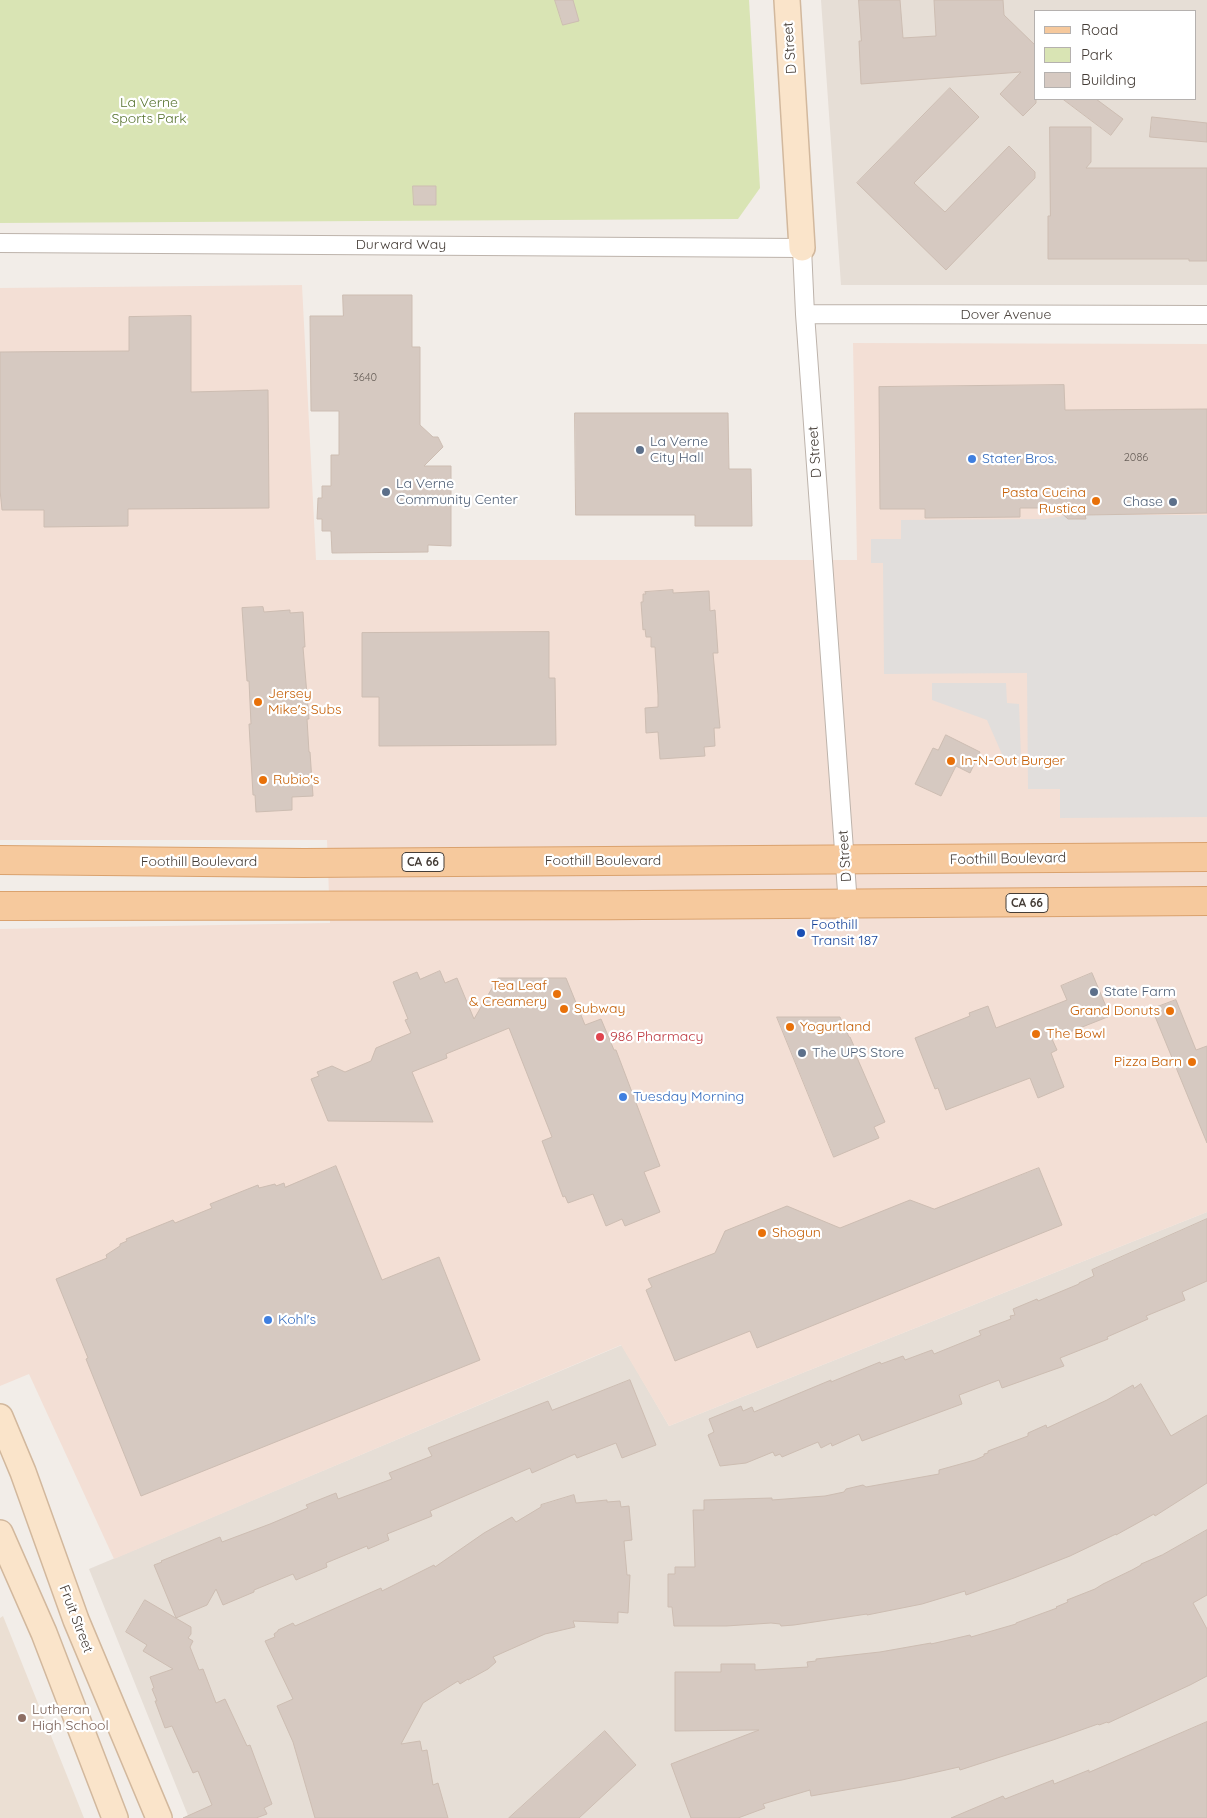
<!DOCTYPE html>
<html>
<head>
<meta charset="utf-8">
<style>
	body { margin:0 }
	#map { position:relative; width:1207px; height:1818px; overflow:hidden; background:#f2ede8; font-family:Quicksand,sans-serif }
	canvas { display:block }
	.legend { position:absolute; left:1034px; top:10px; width:162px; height:90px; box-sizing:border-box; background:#fff; border:1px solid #b5b1af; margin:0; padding:6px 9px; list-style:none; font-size:15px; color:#453d37 }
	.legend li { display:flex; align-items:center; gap:10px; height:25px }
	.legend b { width:25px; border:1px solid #b5b1af }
</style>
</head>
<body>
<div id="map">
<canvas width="1207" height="1818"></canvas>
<ul class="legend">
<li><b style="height:6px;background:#f6c99d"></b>Road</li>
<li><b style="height:14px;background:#d9e4b4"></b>Park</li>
<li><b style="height:14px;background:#d6c9c1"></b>Building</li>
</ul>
</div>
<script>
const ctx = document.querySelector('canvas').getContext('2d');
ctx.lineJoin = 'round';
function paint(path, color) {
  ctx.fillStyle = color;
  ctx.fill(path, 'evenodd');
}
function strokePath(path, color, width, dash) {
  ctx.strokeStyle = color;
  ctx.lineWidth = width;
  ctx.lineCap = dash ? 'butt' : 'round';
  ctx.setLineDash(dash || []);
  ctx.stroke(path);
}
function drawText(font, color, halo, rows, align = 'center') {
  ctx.font = font + ' Quicksand,sans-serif';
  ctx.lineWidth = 4.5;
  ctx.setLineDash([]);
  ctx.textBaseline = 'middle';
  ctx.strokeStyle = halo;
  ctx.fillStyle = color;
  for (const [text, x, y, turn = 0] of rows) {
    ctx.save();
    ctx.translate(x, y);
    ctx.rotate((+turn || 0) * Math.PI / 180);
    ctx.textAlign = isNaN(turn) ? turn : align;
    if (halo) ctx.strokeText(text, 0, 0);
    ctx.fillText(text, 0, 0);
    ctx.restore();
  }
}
const residential = new Path2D(`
	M821,0h386v285h-366zM1036,11h160v88h-160z
	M1207,1212v606h-1018l-100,-249 533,-224 47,81z`);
const commercial = new Path2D(`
	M302,285l14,275h541l-4,-217 354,1v868l-538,214 -48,-81 -507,214 -85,-185 -29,12v-457l330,-6 -3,-83h-327v-552z`);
const education = new Path2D(`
	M3,1616l81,202h-84v-200z`);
const green = new Path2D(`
	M0,0h749l11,188 -22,31 -738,4z`);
const parking = new Path2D(`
	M1071,515h136v302l-147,1v-29h-32l-1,-116 -143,1 -1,-111h-12v-24h30v-19l144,-1z
	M932,683h74l1,20 12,1 2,52 -16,5 -18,-41 -55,-20z`);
const building = new Path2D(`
	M555,0h18l6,21 -16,4z
	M859,0h41l3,38 33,-2 -2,-36h69l1,15 32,31v57l-13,13 -23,-22 21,-22 -160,12 -2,-43h2z
	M950,88l29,29 -65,66 31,29 64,-66 26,26v6l-89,92 -89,-87z
	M1063,99h33l27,20 -12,16z
	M1152,117l55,6v19l-57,-5z
	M1050,127h41v35l-5,6h121v93h-18v-2h-141v-43h2z
	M413,186h23v19h-22z
	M343,295h69v52h8v78l13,12h5l5,10 -19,19h27v80l-23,-1v7l-96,1 -1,-22h-9v-12h-5l1,-21h4v-12h9v-31h8v-44h-28l-1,-95h33z
	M191,316v76l77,-2 1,118 -141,1v17l-84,1v-17h-42l-2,-20v-138l129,-1v-34z
	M1064,385l1,25 142,-1v104l-122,2 1,4h-18l-12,-11h-36v9l-95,1v-9h-45l-1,-122z
	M575,413h153l1,56h22l1,57h-57v-11h-119z
	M673,590v3l36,-2 1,20 5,-1 3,43h-5l7,75h-6l1,18 -11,1 1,9 -45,3 -2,-27 -12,1 -1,-25 13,-1v-12l-3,-48h-4v-10h-5l-1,-8 -2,1 -2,-28h2v-8h3l-1,-2z
	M263,607l1,5 26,-2v3l13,-1 2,35h-2l6,72h-2l2,33h1l3,44 -21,1v13l-36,2 -1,-17h-2l-4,-71h2l-2,-43h-2l-5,-73z
	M549,632v46h6l1,67 -177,1v-49h-17v-64z
	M946,735l34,17 -10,21 -14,-7 -15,30 -26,-12 18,-36 5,2z
	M440,971l5,12 12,-5 17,41 24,-41h68l19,47 16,-6 13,31h2l44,116 -16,6 16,40 -35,14 -3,-7 -16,7 -13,-32 -25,9 -3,-7 -2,1 -21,-56 10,-4 -43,-109 -63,26 1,4 -35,14 21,50 -105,-1 -17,-42 8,-3 -2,-4 15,-6 13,6 26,-11 5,-13 35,-15 -6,-13 3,-1 -15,-37 24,-10 3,7z
	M1092,973l18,43 -58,23 5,11 -6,3 13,34 -26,11 -8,-20 -84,32 -8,-22 -3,1 -20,-51 55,-22 -1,-3 19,-7 8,22 71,-28 -6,-14z
	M1176,1000l20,50 11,-4v97l-55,-134z
	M777,1017h63l9,20h1l7,16h-2l30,69 -11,5 5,11 -45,19z
	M336,1166l46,114 57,-23 41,103 -339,136 -55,-137 2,-1 -32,-79 51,-21 -1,-3 14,-9v-2l7,-3 -1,-2 47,-19 2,3 37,-15 -2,-4 48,-19 1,3 16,-4 1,2 8,-3 1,4z
	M1039,1168l23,57 -305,123 -7,-17 -75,30 -29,-71 6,-3 -4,-8 67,-26 10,-22 62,-25 53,22 70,-28 24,9z
	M1207,1219v62l-25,11 3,8 -39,16 2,3 -41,18 1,2 -48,19 4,8 -62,22 -3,-8 -40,15 3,9 -100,37 -3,-7 -27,12 -1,-3 -10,5 -3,-6 -36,15 -2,-3 -5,2 -2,-4 -27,11 -26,3 -12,-31 6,-3 -5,-13 32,-13 2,5 9,-4 2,5 77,-32v2l49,-20 1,2 22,-8 2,4 27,-10 2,4 47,-19 -2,-4 32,-12 -1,-3 5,-1 -2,-6 24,-10 1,2 41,-17v-1l15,-7 -2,-6z
	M630,1380l26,65 -34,13 -6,-15 -39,15 -2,-4 -43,19 -2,-5 -100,43 2,5 -45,18 2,6 -21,9 -1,-3 -41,17 1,4 -31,13 -3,-6 -39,16v2l-31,13 -7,-16 -9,16 -31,13 -22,-53 8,-3 -1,-1 59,-24 2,5 48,-18 38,-16 -2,-3 30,-12 2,6 54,-20 -3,-6 43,-17 -4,-8 120,-47 4,9z
	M1141,1384l30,52 36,-21v68l-52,33 -1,-2 -38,21v-1l-46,22 -56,22 -48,17 -1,-4 -43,13 -55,11v-1l-73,11 -13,1 -1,-2 -9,-1 -45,3h-52l-2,-19h-4v-33h7v-7h20l-2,-57h11v-10l68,-2v2l53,-4 19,-4 2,-3 17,-4 3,2 73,-13v-4l36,-10 9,-4v-2l4,-1v-2l40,-15v-3l18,-8 1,3 60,-28 26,-15 1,3z
	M574,1495l2,8 31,-3v2l13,-1 1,6 8,-1 3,34 -8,1 3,34h3l-2,38 -10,-1v11l-45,-2 2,6 -30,7 -52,23 3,5 -8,7 -20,11v-1l-8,5 -2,-3 -35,22 -22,41 19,-3 2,10 5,-1 6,35 5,-2 10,35h-133l-22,-76 -16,-36 16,-7 -28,-58 10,-4 -1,-3 4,-3v-1l15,-7 2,3 86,-38 1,3 52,-26 1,2 49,-34 28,-16 4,5 25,-15v-2z
	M1207,1530v65l-14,8 14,26v47l-17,9 -82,38 -1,-1 -8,3 -1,-1 -45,16 -93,30 -1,-3 -57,13 -91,16 -1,-6 -47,14 2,4 -27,10h-47l-20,-54 88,-34 -84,1v-59h46v-8h34v6l53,-3 -1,-5 9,-1v-2l64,-7 51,-9v1l39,-9 1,2 45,-13v-1l41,-15 -1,-1 12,-5 -1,-2 28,-11 8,-5 29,-14 9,-5v-1l21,-9z
	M145,1600l46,27v7l-3,4 5,3 -3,6 9,23 4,-1 13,34 9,-4 22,47 3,-1 22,59 -8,4 3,6 -11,4h-73l29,-13 -14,-34 -5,2 -21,-47 -7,2 -10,-27h2l-5,-12 2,-1 -4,-11 23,-8 -30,-18 4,-6 -21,-13z
	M1207,1722v96h-256l52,-22 2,3 48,-19 1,4 35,-14v2z
	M605,1731l31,34 -57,53h-70z`);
const street = new Path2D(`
	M0,243l802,5 3,66 43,591
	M805,314l402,1`);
const secondary = new Path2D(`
	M787,0l15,248
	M0,1417l23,55 53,148 83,198
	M0,1533l44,100 71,185`);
const primary = new Path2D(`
	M0,860l304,3 903,-6
	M0,906c402,1 805,-1 1207,-5`);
const markers = [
	[640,450,5,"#5c6f8a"],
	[972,459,5,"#3f7fe0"],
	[386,492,5,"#5c6f8a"],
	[1096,501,5,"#e8710a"],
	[1173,502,5,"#5c6f8a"],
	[258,702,5,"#e8710a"],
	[951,761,5,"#e8710a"],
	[263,780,5,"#e8710a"],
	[801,933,5,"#1a4fb4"],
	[1094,992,5,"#5c6f8a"],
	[557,994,5,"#e8710a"],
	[564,1009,5,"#e8710a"],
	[1170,1011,5,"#e8710a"],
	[790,1027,5,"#e8710a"],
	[1036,1034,5,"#e8710a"],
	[600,1037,5,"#e0444e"],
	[802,1053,5,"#5c6f8a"],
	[1192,1062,5,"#e8710a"],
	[623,1097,5,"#3f7fe0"],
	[762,1233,5,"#e8710a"],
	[268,1320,5,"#3f7fe0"],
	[22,1718,5,"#8d6e63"]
];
const numberNames = [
	["3640",365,378],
	["2086",1136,458]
];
const shields = [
	[423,862,42],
	[1027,903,42]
];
const shieldNames = [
	["CA 66",423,862],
	["CA 66",1027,903]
];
const streetNames = [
	["D Street",790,48,-94],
	["Durward Way",401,245],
	["Dover Avenue",1006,315],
	["D Street",815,452,-94],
	["D Street",845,856,-94],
	["Foothill Boulevard",1008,859,-1],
	["Foothill Boulevard",603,861],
	["Foothill Boulevard",199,862],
	["Fruit Street",76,1619,69]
];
const parkNames = [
	["La Verne",149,103],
	["Sports Park",149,119]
];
const serviceNames = [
	["La Verne",650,442],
	["City Hall",650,458],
	["La Verne",396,484],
	["Community Center",396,500],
	["Chase",1163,502,"right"],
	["State Farm",1104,992],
	["The UPS Store",812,1053]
];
const shopNames = [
	["Stater Bros.",982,459],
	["Tuesday Morning",633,1097],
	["Kohl's",278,1320]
];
const foodNames = [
	["Pasta Cucina",1086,493,"right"],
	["Rustica",1086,509,"right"],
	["Jersey",268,694],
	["Mike's Subs",268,710],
	["In-N-Out Burger",961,761],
	["Rubio's",273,780],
	["Tea Leaf",547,986,"right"],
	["& Creamery",547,1002,"right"],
	["Subway",574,1009],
	["Grand Donuts",1160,1011,"right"],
	["Yogurtland",800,1027],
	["The Bowl",1046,1034],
	["Pizza Barn",1182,1062,"right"],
	["Shogun",772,1233]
];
const transitNames = [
	["Foothill",811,925],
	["Transit 187",811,941]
];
const healthNames = [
	["986 Pharmacy",610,1037]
];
const educationNames = [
	["Lutheran",32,1710],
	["High School",32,1726]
];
paint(residential, '#e6ded6');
paint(commercial, '#f3dfd5');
paint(education, '#ebdfd3');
paint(green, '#d9e4b4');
paint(parking, '#e1dedc');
paint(building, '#d6c9c1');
strokePath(building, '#cdbdb2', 1);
strokePath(street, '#bdb3ab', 20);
strokePath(secondary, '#d2b89d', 28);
strokePath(primary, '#daa26e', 30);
strokePath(street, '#fff', 18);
strokePath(secondary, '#fae4ca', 25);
strokePath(primary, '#f6c99d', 28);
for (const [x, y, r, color] of markers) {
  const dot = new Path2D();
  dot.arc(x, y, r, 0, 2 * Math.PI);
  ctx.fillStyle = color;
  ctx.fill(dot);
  strokePath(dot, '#fff', 2);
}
drawText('11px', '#69605a', null, numberNames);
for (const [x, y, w] of shields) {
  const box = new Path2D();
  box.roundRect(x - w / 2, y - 9.5, w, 19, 4);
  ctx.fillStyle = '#fff';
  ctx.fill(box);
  strokePath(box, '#453d37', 1);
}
drawText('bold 12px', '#453d37', null, shieldNames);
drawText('14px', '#453d37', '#fff', streetNames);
drawText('14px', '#57732f', '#fff', parkNames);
drawText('14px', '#4e5e75', '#fff', serviceNames, 'left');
drawText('14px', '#366cbe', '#fff', shopNames, 'left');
drawText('14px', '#c56008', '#fff', foodNames, 'left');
drawText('14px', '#164399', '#fff', transitNames, 'left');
drawText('14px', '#be3a42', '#fff', healthNames, 'left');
drawText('14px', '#785e54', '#fff', educationNames, 'left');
</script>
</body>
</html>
